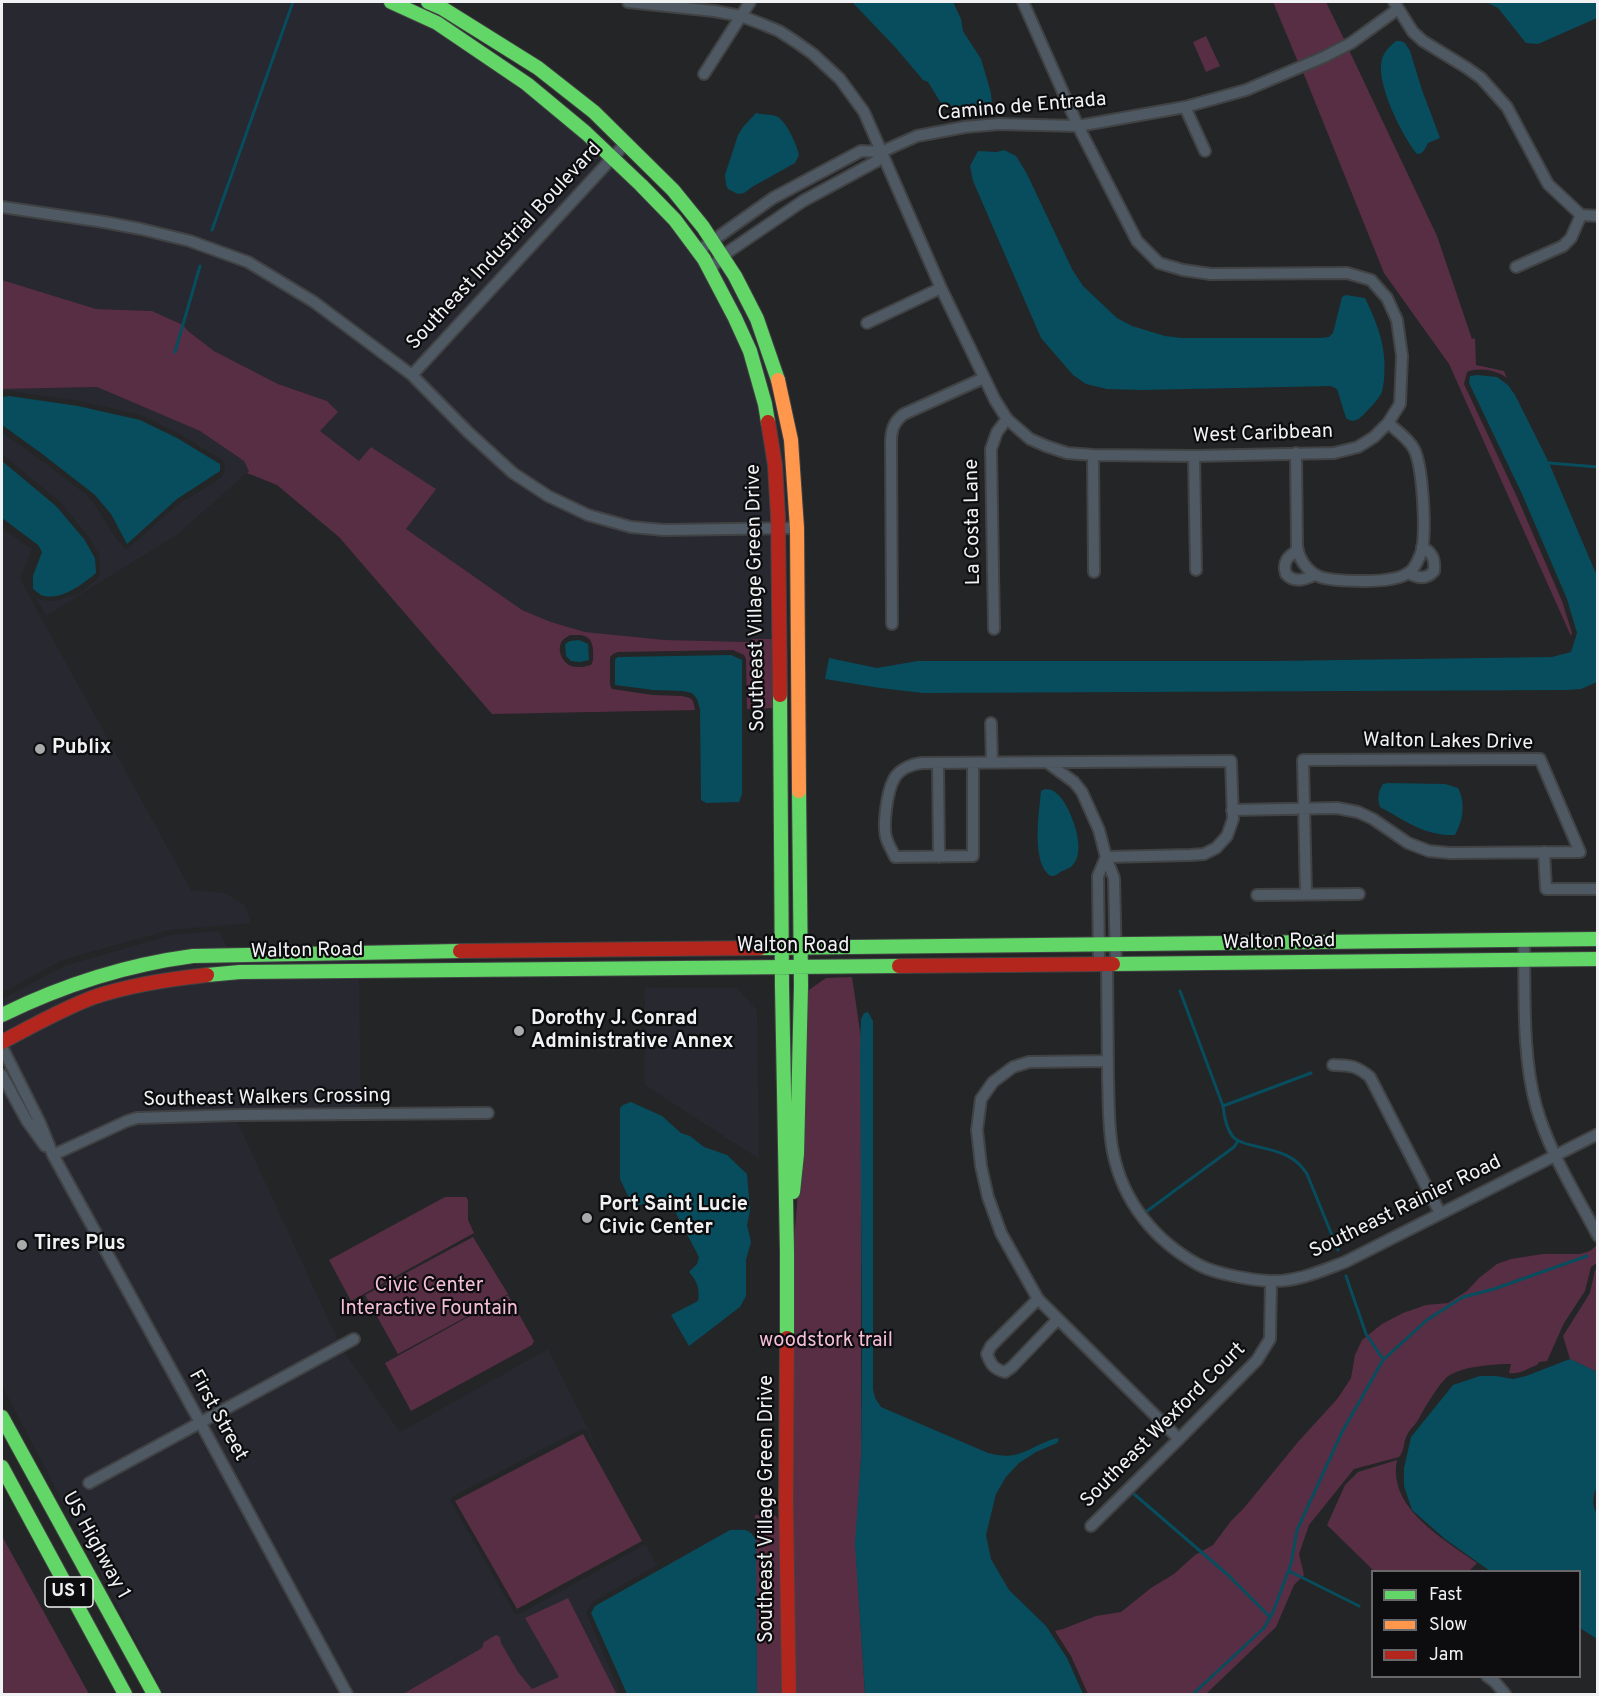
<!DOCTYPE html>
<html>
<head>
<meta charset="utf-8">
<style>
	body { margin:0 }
	#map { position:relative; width:1599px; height:1696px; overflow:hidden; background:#242526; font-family:Overpass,sans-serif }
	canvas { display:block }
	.frame { position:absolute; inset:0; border:3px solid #f0f1f3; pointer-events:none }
	.legend { position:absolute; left:1371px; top:1570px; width:210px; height:108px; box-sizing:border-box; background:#0d0d0f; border:2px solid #68686a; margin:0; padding:8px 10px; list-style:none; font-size:18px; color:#f0f1f3 }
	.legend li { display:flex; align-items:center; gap:12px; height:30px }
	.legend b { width:30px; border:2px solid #68686a }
</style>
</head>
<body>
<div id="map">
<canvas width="1599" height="1696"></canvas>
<div class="frame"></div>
<ul class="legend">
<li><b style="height:8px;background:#63d668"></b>Fast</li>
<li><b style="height:8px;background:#ff974d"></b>Slow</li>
<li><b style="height:8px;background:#b3261e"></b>Jam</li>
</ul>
</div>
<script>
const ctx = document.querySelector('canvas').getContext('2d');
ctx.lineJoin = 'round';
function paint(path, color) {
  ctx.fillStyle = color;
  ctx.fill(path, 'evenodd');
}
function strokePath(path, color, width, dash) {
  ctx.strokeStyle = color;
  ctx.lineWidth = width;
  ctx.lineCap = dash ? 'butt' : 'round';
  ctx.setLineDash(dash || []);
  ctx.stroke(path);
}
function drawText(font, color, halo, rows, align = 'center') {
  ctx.font = font + ' Overpass,sans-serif';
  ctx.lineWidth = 4.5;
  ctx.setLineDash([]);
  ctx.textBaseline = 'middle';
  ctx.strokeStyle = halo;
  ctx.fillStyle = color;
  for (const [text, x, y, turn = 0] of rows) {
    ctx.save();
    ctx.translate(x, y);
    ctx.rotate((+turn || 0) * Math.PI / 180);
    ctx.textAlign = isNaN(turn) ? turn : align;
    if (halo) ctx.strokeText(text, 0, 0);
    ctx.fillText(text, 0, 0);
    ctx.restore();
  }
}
const built = new Path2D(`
	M2,2h377l55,26 91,60 80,70 -194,210 -95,-70 -132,-63 -42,-11 -37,-8 -103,-15z
	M613,165l59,59 22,30 51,99 16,53 10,59 3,58 -110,1 -32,-2 -43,-12 -30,-14 -43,-28 -45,-40 -52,-53z
	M2,212l101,15 37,7 49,12 57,21 65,40 98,72 27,26 29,31 45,41 36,24 41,19 44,13 33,2 110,-1 1,105h-22l-5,3 -83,-2 -80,-8 -34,-10 -29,-12 -116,-81 -35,-82 -12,15 -40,-31 18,-19 -10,-11 -49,-17 -64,-33 -26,-20 -5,-6 -31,-14 -56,-2 -94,-29z
	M722,264l21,37 29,76 16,85 3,60 -8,1 -3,-59 -64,-193z
	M97,387l103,44 44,30 5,10 -71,63 -132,82 -10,-19 5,3 12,1 26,-7 21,-18v-20l-12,-20 -29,-35 -57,-47v-22l36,26 49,37 6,7 23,36 8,10 3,1 53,-46 36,-22 7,-6 2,-4 -1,-10 -45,-27 -38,-19 -62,-14 -70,-10 -7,1v-3z
	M2,529l30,20 -12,30 171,311 34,3 20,12 6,18 -81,7 -108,30 -60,33z
	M219,931l10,19 -36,1 -191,58v-10l62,-33 107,-31z
	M359,958v8l-182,6 -175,64v-14l45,-23 100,-28 74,-10z
	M359,976l2,134 -225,3 -80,35 -11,-28 -39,-74 69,-35 57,-19 109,-14z
	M645,988h92l20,22 2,149 -114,-74z
	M2,1085l21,39 28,38 142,257 -3,2 67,117 84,156h-177l-162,-308z
	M237,1121l105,228 58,83 148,-83 69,137 -30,-55 -5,-2 -130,68 -2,3 65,114h4l127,-70 11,21 -64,37 -7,10 35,82h-269l-150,-279 -142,-257 78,-34z`);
const green = new Path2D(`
	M1273,2h53l19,39 -47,21z
	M1206,36l14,30 -14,6 -13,-30z
	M1349,50l88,186 35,103 3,-1 1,27 28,6 3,7c-11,-8 -27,-11 -40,-6l-3,12 53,113 45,104 10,32 -1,3 -122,-272 -65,-91 -81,-201z
	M2,280l94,29 56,2 31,14 5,6 26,20 64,33 49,17 11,11 -18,19 39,30 12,-14 65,42 -30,40 116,81 29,12 34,10 80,8 83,2 5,-3h22v69l-28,1 -1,-50 -2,-4 -11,-5 -115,2 -5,2 -3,3v28l2,4 41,6 29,1 8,2 3,3 2,9 -203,4 -153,-177 -62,-52 -30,-12 2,-2 -5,-10 -44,-30 -103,-44 -95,2zM570,635c12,0 22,-1 23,15 0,6 1,10 -2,15 -7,2 -13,3 -20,1 -8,-3 -15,-16 -9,-25 1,-2 5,-4 8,-6z
	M852,977l9,61v419l-5,95 9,142h-71l-3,-417 10,-121 5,-164 20,-14z
	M445,1197h21l2,3v20l6,13 -123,68 -22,-41z
	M473,1237l35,57 -110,60 -33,-59z
	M1597,1245v18l-6,4 -6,24 -21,32 -17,38 -8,1 -2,3c-9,3 -18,10 -28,8l2,-9c-17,0 -49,2 -64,13 -9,8 -23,32 -29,43 -3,5 -9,10 -11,15 -4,8 -2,15 -8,22l-45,12 -45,56 -10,29 5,21 -10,10 -18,42 -70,67h-118l-17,-38 -16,-25 8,-2 33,-13 25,-4 30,-24 23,-14 21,-19 18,-10 18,-24 13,-13 54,-66 40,-44 13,-20 4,-23 7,-15 20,-16 21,-11 23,-8 22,-2 19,-12 12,-13 18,-14 14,-5 32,-5h37l10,-3z
	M1597,1269v105l-2,-3 -25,-12 -7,-23 27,-43 5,-23z
	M508,1295l26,46 -2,4 -121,66 -26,-48z
	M583,1434l59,107 -125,68 -62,-108z
	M1397,1460c-10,48 47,79 80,103l-8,8h-95l-47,-46 18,-40 13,-13z
	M770,1514l6,2 3,5 4,173h-26l-2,-179z
	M2,1536l87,158h-87z
	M568,1598l48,95 -4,1h-209l79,-46 2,-6 12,-7 4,2 1,6 17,29 14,17 27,-12 -34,-59z`);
const water = new Path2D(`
	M852,2h101l8,17 2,12 18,28 10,34 1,13 -6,4 -32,2 -13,-9 -13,-21 -5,-2 -27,-32z
	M1486,2h111v16l-59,26 -12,-1 -28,-35z
	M1396,41h5l4,2 5,8 12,39 18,48 -12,5c-3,5 -4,11 -11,11 -15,-18 -42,-72 -35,-95 2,-7 8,-13 14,-18z
	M756,113c6,2 15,1 20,3 10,4 21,29 23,39l-4,8 -43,24 -8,6 -6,1 -10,-5 -2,-4 -1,-10 13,-40 5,-8z
	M1004,150l12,6 11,18 45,95 11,17 34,32 15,8 33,10 17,2h137l10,-1 4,-4 9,-36 4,-2 19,3c14,29 22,51 19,82 -1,5 -1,10 -3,14 -4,7 -10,13 -15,18 -6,7 -13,12 -20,6l-9,-29 -6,-3 -189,4 -35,-1 -21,-5 -13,-9 -32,-37 -68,-157 -3,-15 8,-15 19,1z
	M1477,375l20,2 11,8 7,10 34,68 48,113v106l-16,7 -14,1 -644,3 -43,-5 -55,-9 4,-21 48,10 41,-7h353l281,-4 19,-5 6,-19 -10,-34 -45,-105 -53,-111 1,-7z
	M9,396l69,10 62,14 37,18 43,26v7l-43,28 -50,45 -16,-30 -16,-19 -54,-42 -39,-28v-28z
	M2,461l54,45 28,33 11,19 1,15c-13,11 -36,29 -55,22 -3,-2 -5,-4 -8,-6v-13l9,-24 -4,-7 -36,-27z
	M579,640l9,4 1,16 -9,2 -9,-1 -5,-5 -1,-12 5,-3z
	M731,655l11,5v134l-3,8 -33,1 -5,-3 -1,-91 -3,-10 -5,-6 -9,-2 -30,-1 -38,-5v-26l3,-2z
	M1388,783l57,1 13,4c8,15 5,33 -3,47 -31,1 -49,-14 -75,-28 -3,-9 -2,-15 3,-23z
	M1045,789c12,0 18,11 23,20 7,14 18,45 3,58 -3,2 -8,3 -12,6 -4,3 -8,5 -12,0 -15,-17 -8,-61 -6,-82z
	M868,1012l5,9v368l2,9 6,9 107,46c34,9 40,-7 69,-15l2,2 -2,3 -21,9 -17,11 -13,14 -10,17 -10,41 5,24 18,31 37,36 21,32 16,36h-218l-10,-150 6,-87 1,-110 -2,-298 1,-30 3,-6z
	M631,1102l31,14 19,17 9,3 14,11 23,8 20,19 3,36 -3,15 4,17 -5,18v36l-6,11 -51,39 -18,-31 27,-14c2,-13 -1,-20 -9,-29l8,-8 2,-7 -29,-55 -4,-3 -16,8 -3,-4 -12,3 -7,-10 -8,-17v-71l3,-3z
	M1570,1359l25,12 2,3 1,109c-4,11 -8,22 0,32l-1,124 -17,-11v-56l-90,-1 -45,-32 -33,-29 -8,-24v-18l7,-31 42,-52 27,-9h16l17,3 13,-3z
	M730,1530c14,0 19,-3 26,10l1,154h-130l-36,-81 4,-7z`);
const stream = new Path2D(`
	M212,230l81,-228
	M175,352l25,-86
	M1549,463l49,4
	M1180,991l43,115c1,10 3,22 10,31 6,6 14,7 22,9 21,5 40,8 52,28l31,76
	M1223,1106l88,-33
	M1147,1211l87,-64 4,-6
	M1346,1276l20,58 17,25
	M1134,1494l94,81 42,42
	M1289,1571l70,35
	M1193,1694l71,-66 9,-16 18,-48 6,-34 44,-96 42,-74 44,-40 36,-23 31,-8 93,-33`);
const street = new Path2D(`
	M628,2l86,9 27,5 21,8 17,7 17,11 17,12 27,25 24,33 77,176 54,112 12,19 23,20 16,7 21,7 26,2 101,1 140,-3 24,-6 16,-10 14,-14 12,-19 2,-48 -5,-36 -10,-22 -16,-18 -24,-7 -136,1 -28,-4 -24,-7 -22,-22 -59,-115 -55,-124
	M1394,2l19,30 10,9 44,27 14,10 26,29 41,77 33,31 17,1
	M704,74l46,-72
	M1185,107l20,44
	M2,207l102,15 37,7 49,12 58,21 66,40 98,73 56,57 45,41 35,23 40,19 43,12 33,3 133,-2
	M698,251l75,-53 88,-47 20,1 36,-16 48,-9 34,-3 79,2 107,-19 61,-17 78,-33 27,-14 47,-34
	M1516,267l47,-21 8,-8 10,-23
	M710,270l12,-14 81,-55 74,-40 4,-9
	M867,323l74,-35
	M412,375l213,-231
	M1296,453l1,94c2,12 10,24 21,29 12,6 59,6 73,3 7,-1 16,-4 21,-9 4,-5 8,-14 10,-20 4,-20 1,-83 -8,-101 -6,-11 -17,-18 -26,-26
	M1093,455l1,117
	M1194,456l2,114
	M1298,550c-10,6 -16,12 -12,24 8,9 18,6 29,1
	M1408,573c10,5 18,7 26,-2 1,-12 -1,-18 -12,-24
	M892,624l-1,-181c0,-12 2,-21 13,-29l80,-36
	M994,629l-3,-180 6,-17 10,-13
	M991,723l1,40
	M938,763l1,94
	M973,763v93l-78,1c-2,-5 -6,-11 -8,-17 -5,-12 0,-49 7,-61 5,-10 18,-15 28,-16l309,-2 2,58 -6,17 -11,12 -12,6 -14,1 -84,2
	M1048,763l26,19 8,10 17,38 7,27 8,21 2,87
	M1232,810l105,-2 21,4 15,7 35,24 21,8 21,2 130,-1 -40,-93 -237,1 3,134
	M1544,852l2,37h52
	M1257,895l102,-1
	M1524,940c1,53 -2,116 12,166 13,46 40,88 62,130
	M1099,965l-1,-89 8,-19
	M1107,965c0,38 1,76 1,114 1,24 0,50 5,73 10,50 42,89 86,113 17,9 52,15 71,16 27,1 51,-10 75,-19l253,-128
	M2,1047l38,76 13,32 147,267 147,272
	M1108,1061l-79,1 -16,5 -20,15 -12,17 -4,31 4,36 7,31 13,36 37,66 141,140
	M1333,1065c17,0 24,1 37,12l70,136
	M2,1075l25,46 18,25
	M53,1155l74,-34 10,-3 101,-3 250,-2
	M1038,1299l-47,47 -4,8c4,11 7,15 18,18l7,-5 45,-47
	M89,1483l265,-144
	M1091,1526l88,-87 78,-79 13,-21 1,-58
	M1487,1676l8,6 10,12`);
const fast = new Path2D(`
	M391,2l46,21 90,61 59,49 55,52 34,35 29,39 31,59 15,33 15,53 3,18
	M428,2l14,6 96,60 56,44 79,78 30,37 32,49 22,43 21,61
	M780,695l2,291 5,266v86
	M760,948l838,-9
	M1113,964l485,-5
	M207,975l33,-3 659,-6
	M2,1015c61,-30 123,-50 191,-59l267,-5
	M793,1192l4,-38 4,-168 -2,-195
	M2,1417l152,277
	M2,1467l123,227`);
const slow = new Path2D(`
	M778,380l13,60 6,88 2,263`);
const jam = new Path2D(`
	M768,422l7,43 3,51 2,179
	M460,951l300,-3
	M899,966l214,-2
	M2,1042c30,-16 60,-33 92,-45 36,-12 75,-18 113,-22
	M787,1338l-1,164 3,192`);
const markers = [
	[40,749,6,"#a9aaab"],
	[519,1031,6,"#a9aaab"],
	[587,1218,6,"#a9aaab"],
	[22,1245,6,"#a9aaab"]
];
const shields = [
	[69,1592,48]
];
const shieldNames = [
	["US 1",69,1592]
];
const streetNames = [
	["Camino de Entrada",1022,108,-5],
	["Southeast Industrial Boulevard",505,247,-47],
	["West Caribbean",1263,435,-2],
	["La Costa Lane",974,522,-91],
	["Southeast Village Green Drive",757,598,-91],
	["Walton Lakes Drive",1448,743,1],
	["Walton Road",1279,943,-1],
	["Walton Road",793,947],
	["Walton Road",307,952,-1],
	["Southeast Walkers Crossing",267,1099,-1],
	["Southeast Rainier Road",1406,1208,-26],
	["First Street",217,1416,61],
	["Southeast Wexford Court",1164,1426,-45],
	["Southeast Village Green Drive",768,1509,-90],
	["US Highway 1",95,1546,61]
];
const poiNames = [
	["Publix",52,749],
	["Dorothy J. Conrad",531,1020],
	["Administrative Annex",531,1043],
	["Port Saint Lucie",599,1206],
	["Civic Center",599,1229],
	["Tires Plus",34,1245]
];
const parkNames = [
	["Civic Center",429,1287],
	["Interactive Fountain",429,1310],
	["woodstork trail",826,1342]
];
paint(built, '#272830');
paint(green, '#582e44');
paint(water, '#074d5d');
strokePath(stream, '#074d5d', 3);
strokePath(street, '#414243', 14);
strokePath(fast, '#414243', 16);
strokePath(slow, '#414243', 16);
strokePath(jam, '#414243', 16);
strokePath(street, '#4e5963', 10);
strokePath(fast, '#63d668', 14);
strokePath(slow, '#ff974d', 14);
strokePath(jam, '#b3261e', 14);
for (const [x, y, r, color] of markers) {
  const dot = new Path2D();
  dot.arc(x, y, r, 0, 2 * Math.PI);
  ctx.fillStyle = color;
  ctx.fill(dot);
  strokePath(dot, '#0d0d0f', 2);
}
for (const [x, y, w] of shields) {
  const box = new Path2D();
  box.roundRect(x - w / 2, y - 15, w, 30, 4.5);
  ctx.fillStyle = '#0d0d0f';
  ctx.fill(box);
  strokePath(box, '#f0f1f3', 1.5);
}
drawText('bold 18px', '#f0f1f3', null, shieldNames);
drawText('20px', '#f0f1f3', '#0d0d0f', streetNames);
drawText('bold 20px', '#f0f1f3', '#0d0d0f', poiNames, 'left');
drawText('20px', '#f5bed8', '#0d0d0f', parkNames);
</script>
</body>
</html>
